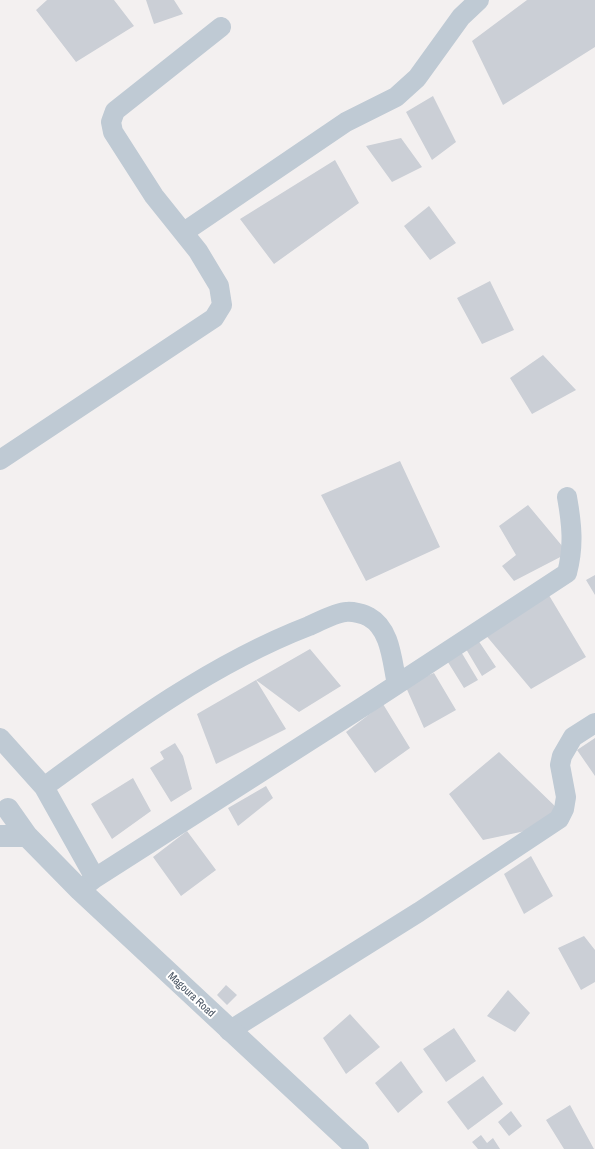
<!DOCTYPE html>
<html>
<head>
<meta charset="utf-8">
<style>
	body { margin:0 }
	canvas { display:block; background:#f3f0f0 }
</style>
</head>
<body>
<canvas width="595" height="1149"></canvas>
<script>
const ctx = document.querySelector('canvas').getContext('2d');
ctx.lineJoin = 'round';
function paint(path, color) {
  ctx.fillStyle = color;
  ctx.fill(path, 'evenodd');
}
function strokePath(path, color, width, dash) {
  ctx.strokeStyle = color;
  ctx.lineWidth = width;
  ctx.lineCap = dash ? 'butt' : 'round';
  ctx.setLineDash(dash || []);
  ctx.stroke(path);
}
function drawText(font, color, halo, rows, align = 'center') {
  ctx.font = font + ' "Archivo Narrow",sans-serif';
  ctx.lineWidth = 4;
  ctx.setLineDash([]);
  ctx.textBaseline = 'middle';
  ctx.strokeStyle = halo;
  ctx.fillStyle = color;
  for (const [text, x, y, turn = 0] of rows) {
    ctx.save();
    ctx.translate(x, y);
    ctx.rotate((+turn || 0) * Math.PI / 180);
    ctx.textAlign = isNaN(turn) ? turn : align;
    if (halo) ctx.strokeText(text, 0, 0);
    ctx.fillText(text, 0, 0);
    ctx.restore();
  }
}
const building = new Path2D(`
	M47,0h67l20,26 -58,36 -40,-52z
	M146,0h28l9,14 -29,10z
	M527,0h68v47l-92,58 -31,-64z
	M433,96l23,46 -24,18 -26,-48z
	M401,138l21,29 -30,15 -26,-36z
	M335,160l24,43 -85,61 -34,-45z
	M429,206l27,37 -26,17 -26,-34z
	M490,281l24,49 -32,14 -25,-46z
	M543,355l33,35 -44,24 -22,-36z
	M400,461l40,86 -74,34 -45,-86z
	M528,505l40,48 -54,28 -12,-15 14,-11 -17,-29z
	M595,575v20l-9,-15z
	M547,592l39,65 -55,32 -47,-56z
	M476,637l20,30 -14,9 -16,-27z
	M310,649l31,37 -42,26 -43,-32 30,49 -70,35 -19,-50 59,-34z
	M460,650l18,30 -14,8 -18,-29z
	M434,673l22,37 -32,18 -19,-43z
	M383,704l27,44 -35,25 -29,-41z
	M595,738v38l-18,-26z
	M175,743l8,13 9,33 -21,13 -21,-34 14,-9 -4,-7z
	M499,752l60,58 -15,17 -61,13 -34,-46z
	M133,778l18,33 -39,28 -21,-35z
	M266,786l7,12 -35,28 -10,-18z
	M187,831l29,39 -35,26 -28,-39z
	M531,856l22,40 -29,18 -20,-40z
	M584,936l11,14v32l-14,8 -23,-42z
	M226,985l11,10 -10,10 -10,-10z
	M508,990l22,23 -15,19 -28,-16z
	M350,1014l30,33 -34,27 -23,-36z
	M454,1028l22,33 -30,21 -23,-33z
	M401,1061l22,31 -25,21 -23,-30z
	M483,1076l20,28 -35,26 -21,-28z
	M570,1105l24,44h-30l-18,-29z
	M511,1111l11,15 -13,10 -11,-14z
	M481,1135l6,8 6,-5 7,11h-22l-6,-7z`);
const minor = new Path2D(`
	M184,232l162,-110 50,-25 21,-19 44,-61 18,-17
	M0,460l214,-142 8,-13 -3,-19 -21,-35 -44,-55 -41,-64 -2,-10 4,-11 106,-84
	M0,738l44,49 51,91
	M44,787c83,-61 169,-124 265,-161 9,-4 28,-14 37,-14 6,-1 18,2 23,5 22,12 23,45 28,67
	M80,890l15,-12 269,-172 203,-133c7,-27 5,-48 0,-76
	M229,1031l190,-119 140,-93 5,-10 2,-12 -6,-32 2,-9 11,-19 22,-14`);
const tertiary = new Path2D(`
	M8,809l19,27 53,54 278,259
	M0,836h27`);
const streetNames = [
	["Magoura Road",191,995,43]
];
paint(building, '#cbcfd6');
strokePath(minor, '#bfcad4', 20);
strokePath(tertiary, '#bfcad4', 22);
drawText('11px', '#465260', '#fff', streetNames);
</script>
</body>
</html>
